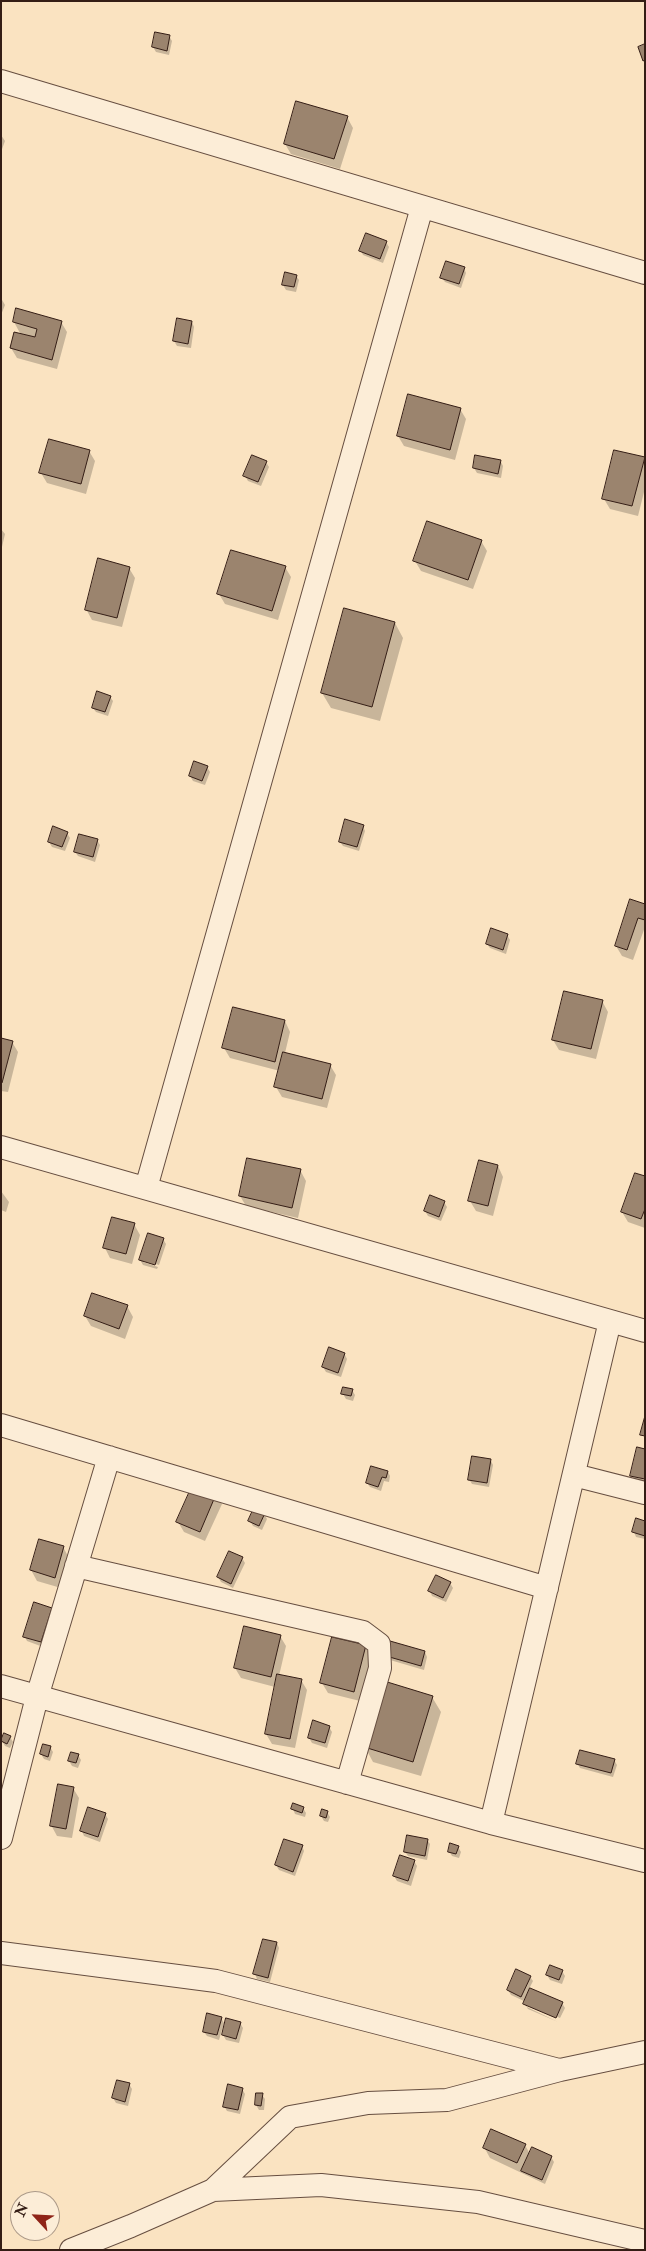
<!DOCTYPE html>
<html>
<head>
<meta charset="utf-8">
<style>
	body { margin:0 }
	#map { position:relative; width:646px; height:2251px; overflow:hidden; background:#fae3c1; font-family:"IM FELL Double Pica",serif }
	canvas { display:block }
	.frame { position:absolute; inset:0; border:2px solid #341d15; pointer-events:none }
	.north { position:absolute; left:10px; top:2191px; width:50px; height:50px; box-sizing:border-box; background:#fcedd7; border:1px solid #ac9a89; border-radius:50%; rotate:295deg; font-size:14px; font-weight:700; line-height:20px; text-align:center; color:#341d15 }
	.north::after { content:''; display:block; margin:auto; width:18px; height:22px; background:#8f2418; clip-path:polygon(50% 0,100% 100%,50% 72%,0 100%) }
</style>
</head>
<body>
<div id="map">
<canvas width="646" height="2251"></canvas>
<div class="frame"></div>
<div class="north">N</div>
</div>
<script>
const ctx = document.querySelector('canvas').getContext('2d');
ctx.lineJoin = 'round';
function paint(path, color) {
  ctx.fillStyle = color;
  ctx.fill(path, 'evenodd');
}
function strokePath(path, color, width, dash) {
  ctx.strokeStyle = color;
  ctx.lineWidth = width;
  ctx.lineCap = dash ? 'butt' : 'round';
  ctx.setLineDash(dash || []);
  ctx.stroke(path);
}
const shadow = new Path2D(`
	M169,36l3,5 -3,14 -13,-3 -3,-5z
	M347,117l6,11 -13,41 -49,-15 -6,-10z
	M1,135l4,6 -4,11z
	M386,242l3,5 -6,16 -20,-8 -2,-4z
	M464,268l2,5 -5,15 -16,-6 -3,-4z
	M296,276l3,4 -3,12 -10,-2 -3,-5z
	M1,298l4,7 -4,10z
	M14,322h47l6,10 -10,37 -40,-11 -6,-10 10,-13z
	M192,322l2,5 -3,21 -14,-2 -3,-5z
	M460,409l6,10 -11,41 -51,-14 -6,-10z
	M89,451l6,10 -9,33 -39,-11 -6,-10z
	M476,456l25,6 2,4 -2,12 -24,-5 -3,-5z
	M644,458l1,30 -7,28 -28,-7 -6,-10z
	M266,462l3,5 -8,19 -13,-5 -3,-5z
	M1,529l4,5 -3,13h-1z
	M481,541l6,10 -14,38 -52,-18 -6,-10z
	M285,567l6,10 -13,43 -53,-16 -6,-10z
	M129,568l6,10 -13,49 -30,-7 -6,-11z
	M395,623l8,15 -23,83 -49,-13 -9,-15z
	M110,697l3,4 -5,15 -12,-4 -3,-4z
	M207,767l3,5 -5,13 -12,-4 -3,-5z
	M363,826l2,5 -6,20 -16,-5 -3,-4z
	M67,833l3,5 -5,13 -13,-4 -3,-5z
	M97,840l3,5 -5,17 -17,-6 -3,-4z
	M645,906v21l-12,33 -11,-4 -6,-10z
	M507,935l3,5 -4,14 -16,-6 -3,-4z
	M602,1001l6,11 -12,47 -37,-9 -6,-10z
	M285,1021l5,11 -5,21 45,12 6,10 -9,33 -45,-11 -6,-10 4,-16 -50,-13 -6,-10z
	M1,1040l11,2 6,10 -10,40 -7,-1z
	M498,1166l5,11 -10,39 -17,-5 -6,-10z
	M300,1170l6,11 -8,37 -52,-12 -6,-10z
	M645,1178v50l-17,-6 -6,-10z
	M1,1191l8,11 -3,10 -5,-2z
	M444,1202l3,5 -6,14 -13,-5 -3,-5z
	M134,1224l6,11 -8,29 -22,-6 -5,-10z
	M163,1239l3,5 -7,21 -16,-5v2l15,5 -1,2 -14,-4 -3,-5z
	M127,1306l6,11 -8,22 -34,-13 -6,-10z
	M330,1349l15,6 2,4 -6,18 -15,-5 -3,-5z
	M352,1390l3,5 -2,6 -7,-2 -3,-5z
	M645,1450v33l-10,-2 -3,-5z
	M491,1461l2,4 -4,22 -17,-3 -3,-5z
	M388,1472l2,4 -1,6 -5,-1 -3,10 -11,-4 -3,-4z
	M216,1493l6,11 -17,37 -21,-9 -6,-10z
	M264,1514l3,5 -5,11 -9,-4 -3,-5z
	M645,1522v17l-9,-2 -2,-5z
	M63,1547l6,11 -8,30 -24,-7 -6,-11z
	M242,1558l3,5 -12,25 -12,-6 -3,-5z
	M450,1583l3,5 -7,14 -14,-6 -2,-5z
	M51,1609l3,4 -11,34 -16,-6 -2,-4z
	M280,1636l6,10 -7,30 22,4 6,10 -12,58 -23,-4 -6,-10 9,-47 -34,-9 -6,-10z
	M365,1646l6,10 -11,45 -32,-8 -6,-10z
	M425,1652l2,5 -3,13 -34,-10 -3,-5z
	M432,1697l9,15 -20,64 -48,-14 -8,-15z
	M329,1727l3,5 -5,16 -15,-5 -3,-5z
	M10,1737l3,5 -3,6 -5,-2 -3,-5z
	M50,1747l3,5 -3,9 -6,-2 -3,-5z
	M78,1755l3,5 -3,8 -6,-2 -3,-5z
	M614,1760l3,5 -4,12 -33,-9 -3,-5z
	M73,1788l6,10 -7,40 -15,-2 -6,-11z
	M303,1808l3,5 -1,4 -10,-3 -2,-5z
	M327,1812l3,5 -2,5 -4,-1 -3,-5z
	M105,1814l3,5 -8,23 -16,-6 -2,-5z
	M427,1840l3,4 -3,16 -19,-4 -3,-4z
	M302,1846l2,5 -9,25 -16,-6 -3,-5z
	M458,1847l3,5 -2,6 -7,-2 -3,-5z
	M414,1861l3,5 -6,20 -14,-5 -3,-5z
	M277,1943l2,5 -9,34 -13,-3 -2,-5z
	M562,1971l3,5 -3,8 -12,-4 -3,-5z
	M530,1977l3,4 -4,8 33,14 3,5 -5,10 -33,-14v3l31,15 -30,-13 -3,-5 1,-2 -15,-7 -3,-5z
	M221,2018l3,5 -5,17 -12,-4 -3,-4z
	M240,2023l3,5 -4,15 -13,-3 -3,-5z
	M129,2084l3,5 -4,17 -12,-3 -3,-5z
	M242,2089l3,5 -5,20 -13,-3 -3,-5z
	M262,2095l3,4 -1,11h-5l-3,-5z
	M525,2145l5,9 21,3 3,5 -9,22 -55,-26 -6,-11z`);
const building = new Path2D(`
	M155,32l15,3 -3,16 -15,-4z
	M645,44v16l-2,1 -5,-14z
	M296,101l52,15 -14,43 -50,-15z
	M366,233l21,8 -7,18 -21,-8z
	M446,261l19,6 -6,17 -19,-6z
	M285,272l12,3 -3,12 -12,-2z
	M16,308l46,13 -10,39 -42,-12 4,-16 21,5 2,-8 -24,-7z
	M177,318l15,3 -4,23 -15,-3z
	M408,394l53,14 -11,42 -53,-14z
	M49,439l41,11 -9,34 -42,-11z
	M614,450l31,7 -13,49 -30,-7z
	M252,455l15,6 -9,21 -15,-6z
	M475,455l26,5 -3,14 -25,-6z
	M427,521l55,19 -14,40 -55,-19z
	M231,550l55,16 -14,45 -55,-17z
	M98,558l32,9 -13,51 -32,-8z
	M344,608l51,14 -23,85 -51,-14z
	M97,691l14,5 -6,16 -13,-4z
	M194,761l14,5 -6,15 -13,-5z
	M345,819l19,6 -7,22 -18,-5z
	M53,826l15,6 -6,15 -14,-5z
	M79,834l19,5 -5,18 -19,-5z
	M630,899l15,5v16l-7,-2 -11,32 -12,-4z
	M491,928l17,6 -5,16 -17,-6z
	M564,991l39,9 -12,49 -39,-9z
	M233,1007l52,13 -10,42 -53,-14z
	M1,1038l12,3 -11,42 -1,-1z
	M283,1052l48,12 -9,35 -48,-12z
	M247,1158l54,11 -9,39 -53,-12z
	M479,1160l19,5 -10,41 -20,-5z
	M635,1173l10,3v33l-4,10 -20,-7z
	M430,1195l15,6 -6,16 -15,-6z
	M112,1217l23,6 -9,31 -23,-6z
	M148,1233l16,5 -9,27 -16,-5z
	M92,1293l36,12 -9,24 -35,-13z
	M329,1347l16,6 -7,20 -16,-6z
	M343,1387l10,2 -2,7 -10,-2z
	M645,1416v20l-5,-1z
	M637,1447l8,2v30l-15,-3z
	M472,1456l19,3 -4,24 -19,-3z
	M371,1466l17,5 -2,7 -4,-1 -4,10 -12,-4z
	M194,1482l23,10 -17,40 -24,-10z
	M254,1508l11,5 -6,13 -11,-5z
	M636,1518l9,3v15l-13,-4z
	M39,1539l25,7 -9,32 -25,-8z
	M229,1551l14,6 -12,27 -14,-7z
	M436,1575l15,7 -8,16 -15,-7z
	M34,1602l18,6 -11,34 -18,-5z
	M244,1626l37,9 -10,42 -37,-9z
	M332,1637l34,8 -12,47 -34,-9z
	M390,1641l35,10 -4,15 -35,-10z
	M277,1674l25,5 -12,60 -25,-5z
	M384,1681l49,15 -20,66 -49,-15z
	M313,1720l17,6 -5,17 -17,-5z
	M4,1733l7,3 -4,8 -6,-3z
	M43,1744l8,2 -3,11 -8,-3z
	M580,1750l35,9 -4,14 -35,-9z
	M71,1752l8,2 -3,9 -8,-2z
	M58,1784l16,3 -8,42 -16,-3z
	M293,1803l11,4 -2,6 -11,-4z
	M88,1807l18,6 -8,24 -18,-6z
	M322,1809l6,2 -2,7 -6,-2z
	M407,1835l21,4 -3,17 -21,-4z
	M284,1839l19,6 -10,27 -18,-7z
	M450,1843l9,3 -3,8 -8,-2z
	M400,1855l15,5 -7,21 -15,-5z
	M263,1939l14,3 -9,36 -15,-4z
	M550,1965l13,5 -4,10 -13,-5z
	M516,1969l15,7 -10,21 -14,-7z
	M530,1988l33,14 -7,16 -33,-14z
	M207,2013l15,4 -5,18 -14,-3z
	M226,2018l15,4 -5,17 -14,-4z
	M117,2080l13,3 -5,19 -13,-4z
	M228,2084l15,4 -5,22 -15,-3z
	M256,2093h7l-2,13 -6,-1z
	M491,2129l35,15 -9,19 -34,-15z
	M532,2147l20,9 -10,24 -21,-9z`);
const minor = new Path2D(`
	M1,81l644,192
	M1,1147l644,184
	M146,1188l276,-981
	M1,1425l546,163
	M574,1475l71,18
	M76,1566l287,66 16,12 1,24 -33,115
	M1,1686l490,137 154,38
	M491,1823l119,-502
	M1,1838l36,-141 72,-240
	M1,1953l215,28 343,89
	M213,2190l108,-5 157,17 167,39
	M71,2250l60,-24 82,-36 77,-73 78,-14 79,-3 113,-30 85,-18`);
paint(shadow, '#0003');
paint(building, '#9b846e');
strokePath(building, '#341d15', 1);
strokePath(minor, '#664e40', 24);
strokePath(minor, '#fcedd7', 22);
</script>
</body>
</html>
